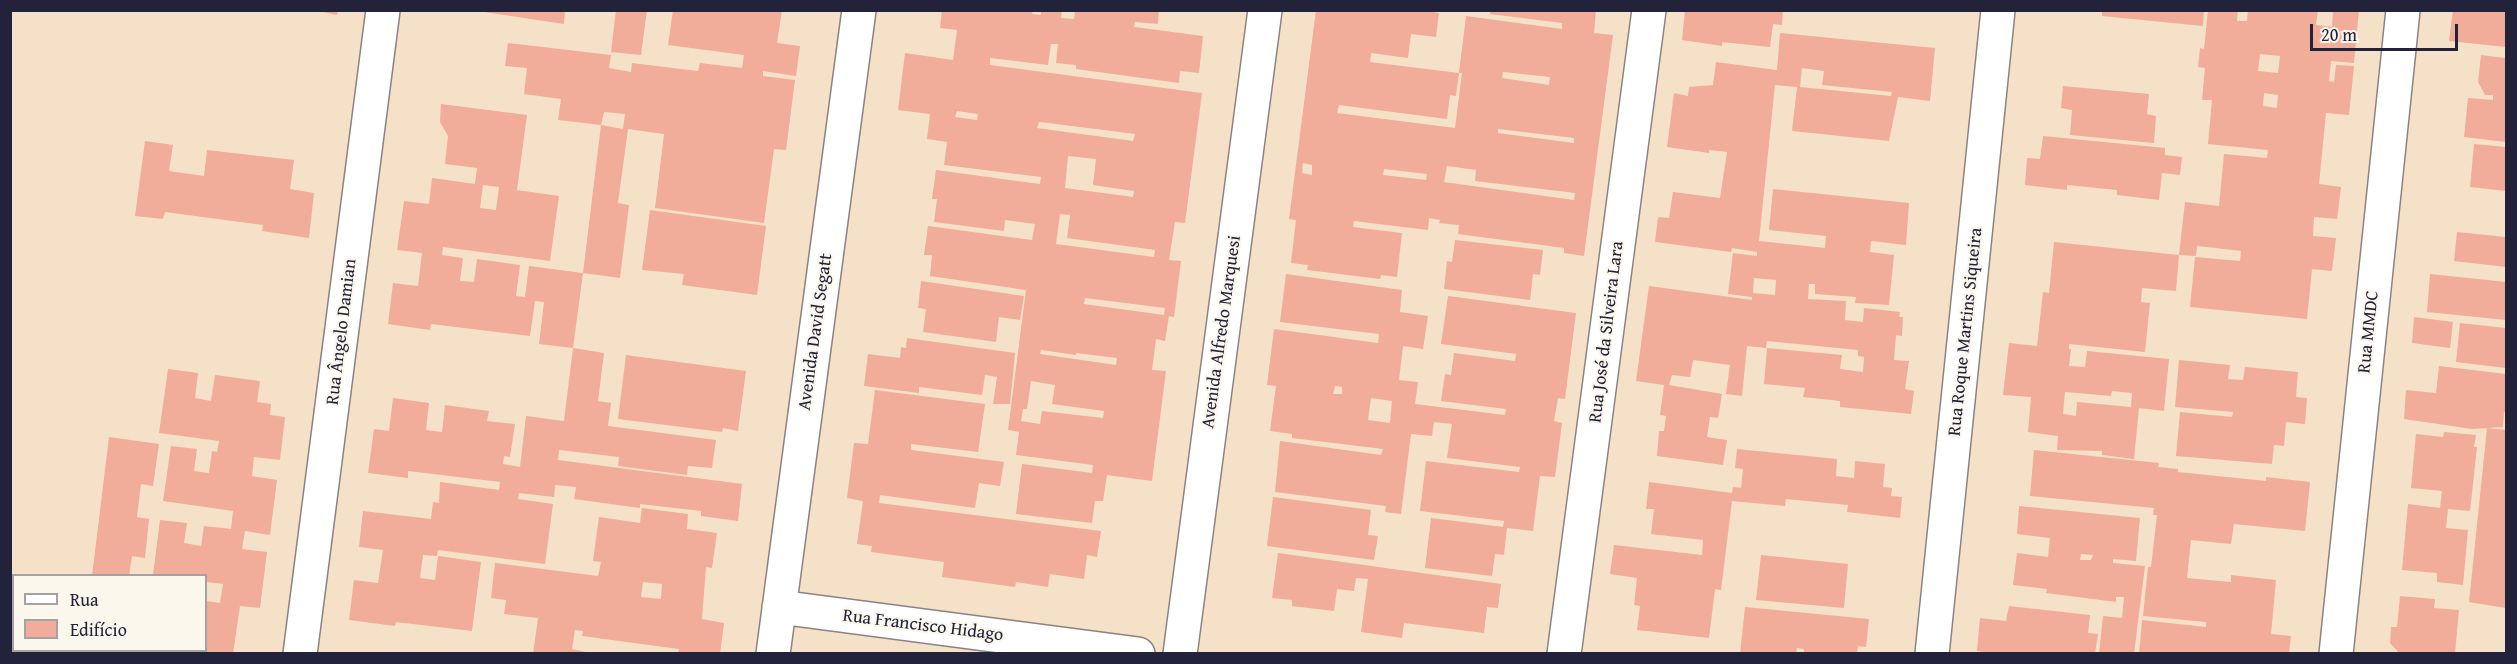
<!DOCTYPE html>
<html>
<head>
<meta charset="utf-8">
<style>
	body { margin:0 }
	#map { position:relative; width:2517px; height:664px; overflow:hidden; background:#f5e1c8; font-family:"Gentium Book Plus",serif }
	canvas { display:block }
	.frame { position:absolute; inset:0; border:12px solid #22223b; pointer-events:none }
	.legend { position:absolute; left:12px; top:574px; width:195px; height:78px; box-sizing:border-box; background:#fbf7ec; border:2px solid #a4a2a5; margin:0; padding:8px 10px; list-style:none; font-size:18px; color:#22223b }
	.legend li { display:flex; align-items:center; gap:12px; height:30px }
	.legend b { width:30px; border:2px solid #a4a2a5 }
	.scale { position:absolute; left:2310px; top:24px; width:148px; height:27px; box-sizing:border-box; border:3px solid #22223b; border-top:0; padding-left:8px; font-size:18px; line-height:21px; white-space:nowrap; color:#22223b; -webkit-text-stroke:4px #fbf7ec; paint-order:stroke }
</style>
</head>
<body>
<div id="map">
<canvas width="2517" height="664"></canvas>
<div class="frame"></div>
<ul class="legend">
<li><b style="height:8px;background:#fff"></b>Rua</li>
<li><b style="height:16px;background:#f1ad99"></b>Edifício</li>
</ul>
<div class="scale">20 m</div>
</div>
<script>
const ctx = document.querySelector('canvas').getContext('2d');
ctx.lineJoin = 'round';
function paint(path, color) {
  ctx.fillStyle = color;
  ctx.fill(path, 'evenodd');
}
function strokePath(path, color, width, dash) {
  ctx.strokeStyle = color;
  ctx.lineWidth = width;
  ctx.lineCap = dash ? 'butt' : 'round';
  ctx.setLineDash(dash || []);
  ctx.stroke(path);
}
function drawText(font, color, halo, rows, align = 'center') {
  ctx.font = font + ' "Gentium Book Plus",serif';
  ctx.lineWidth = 4.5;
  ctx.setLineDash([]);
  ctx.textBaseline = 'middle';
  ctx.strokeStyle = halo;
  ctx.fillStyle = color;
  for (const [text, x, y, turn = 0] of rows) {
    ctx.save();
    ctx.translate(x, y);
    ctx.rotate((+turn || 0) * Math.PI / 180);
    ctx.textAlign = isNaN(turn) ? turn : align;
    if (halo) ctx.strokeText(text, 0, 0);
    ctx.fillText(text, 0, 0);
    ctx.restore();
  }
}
const building = new Path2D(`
	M314,10h24l-1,5z
	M471,10h94l-1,14z
	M616,10h31l-6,45 -30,-3z
	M673,10h109l-5,33 23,3 -4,30 -33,-5v5l32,4 -9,70 -12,-1 -10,74 -109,-15 9,-74 -36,-5 -10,74 11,2 -9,73 -37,-5 18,-148 22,4 2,-15 -21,-2 -3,13 -43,-5 3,-21 -37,-5 3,-26 -22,-2 3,-23 103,12 -2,13 22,4 1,-9 66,8 2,-8 42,5 2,-13 -76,-10z
	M942,10h91l-1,4 9,1v-5h21l-1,8 13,1 1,-9h84l-1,14 -23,-2 -1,5 69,9 -4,37 -19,-2 -1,12 -103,-14v-4l-20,-2 2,-19h-7l-3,21 -58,-7v7l212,28 -17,130 -10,-1 -6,38 12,1 -7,56 -5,-1 -4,25 -9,-2 -4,31 14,1 -14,110 -45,-6 -4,26h-8l-3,22 -76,-9 6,-50 70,9 1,-8 -77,-10 3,-23 -11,-2 18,-140 -96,-14 2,-21h-8l4,-29 104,14 3,-16 -30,-4 -1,11 -70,-9 3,-23h-5l4,-29 104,14 1,-7 -97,-12 3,-23 -20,-3 3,-25 -32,-4 7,-57 48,7 4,-30 -17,-2zM957,111l21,3 -1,6 -22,-3zM1039,122l9,1 87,11 -2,7 -96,-13zM1068,156l28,3 -3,26 41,6 -1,6 -68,-9zM1060,214l10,1 -3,23 88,12 -1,7 -98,-13zM1085,298l80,10 -1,7 -80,-11zM1041,350l35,5v-2l41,5 -1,7 -76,-11zM1031,381l24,4 -3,19 52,7 -1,7 -61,-7 -2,13 -19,-3 2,-12h4z
	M1316,10h103l20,3 -3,24 -25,-3 -3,24 -37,-5 -1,9 89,11 7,-57 96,13v-6l-72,-9 1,-4h105l-2,23 19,2 -29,221 -20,-3v-5l-106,-14 1,-9 -20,-2 1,-3 -11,-2 -1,12 -74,-9 -1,6 49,6 -5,44 -16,-2 -1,4 -73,-9 1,-5 -17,-2 5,-43 -7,-1zM1503,72l47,5 -1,8 -47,-7zM1459,73h3l-7,55 -118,-15 2,-8 108,14 3,-24 6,1zM1498,129l76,9v5l-76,-10zM1303,163l9,2v10l-10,-2zM1447,166l29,4 -1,11 100,12 -1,7 -130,-18zM1384,169l43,5 -1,6 -43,-5z
	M1685,10h98l-1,15 -9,-1 -3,23 -48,-5v4l-40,-6z
	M2102,10h102l-1,16 -101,-10z
	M2208,10h30l-1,11h10l1,-11h70l-2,15 16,2 1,-17h26l-5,53 -23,-2 -2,20 5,1 2,-17 18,1 -5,49 -23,-2 -7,71 22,3 -4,32 -23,-2 -1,19 23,2 -4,33 -20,-2 -5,50 -117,-12 5,-50 45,4 1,-10 -44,-5 -1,10 -17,-1 6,-53 34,4 5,-52 43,4 1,-8 -60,-6 4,-44h-10l3,-32 -7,-1 2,-19 4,1zM2260,54l20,2 -2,17 -20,-2zM2264,93l14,2 -1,13 -14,-2z
	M2453,10l53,2v35l-57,-6z
	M1780,33l155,15 -5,53 -32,-4 -9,44 -97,-10 5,-44 -22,-2 -16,156 66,7 1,-12 -57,-6 4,-41 136,14 -3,42 -35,-4 -1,11 24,3 -5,50 -34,-2 1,-6 -41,-3v-10h-6l-1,15 38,2 -1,19 18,2 1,-14 36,4 -1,5h4l-1,19 -6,-1 -2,25 15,1 -4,28 9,2 -3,23 -71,-7v-6l-37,-4 2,-9 -41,-4 3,-36 75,7 -2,14 23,3 1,-15 -6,-1v-6l-91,-9 -1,7 -19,-2 -5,50 -16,-2 4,-29 -37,-5 -3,17 -18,-2 -3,10 53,9 -4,24 -8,-1 -3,20 20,3 -4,25 -66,-9 2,-25h5l2,-15 -6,-1 4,-30 -28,-4 13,-95 103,14v-3l-24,-3 5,-41 24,3v-4l-25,-4 -1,4 -76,-10 3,-25 11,1 4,-26 47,6 7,-46 -18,-2v3l-42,-6 7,-54 14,3 1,-9 24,-2 3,-23 61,8zM1802,68l22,3 -2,14 70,7 -1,4 -91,-9zM1754,278l22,2 -1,15 -22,-2z
	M2481,55l25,3v84l-42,-5 4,-39 25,2v-5h-8l-7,-13z
	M2063,86l86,8 -2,20 9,2 -2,27 -84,-8 2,-25 -11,-2z
	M441,104l86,11 -10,75 42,6 -9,65 -107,-14 -1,8 21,3 -3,23 14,1 3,-23 43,6 -4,31 9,1 4,-31 54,7 -10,75 -34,-4 5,-42 -9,-1 -5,35 -99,-12 -1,6 -42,-6 5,-41 25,3 4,-33 -25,-3 7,-49 25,3 3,-26 43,6 2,-16 -32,-4 3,-28 -8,-14zM483,185l16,2 -3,23 -16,-2z
	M2043,136l122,12v7l17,2 -2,18 -18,-2 -3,27 -42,-5v-5l-50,-5v5l-42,-5 2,-27 13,1z
	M145,141l28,4 -4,26 35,5 3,-26 87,10 -4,29 24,4 -5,45 -47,-7 1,-6 -98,-13 -2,7 -28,-3z
	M2474,144l32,3v44l-36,-4z
	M650,210l116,16 -9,69 -75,-10 2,-11 -42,-4z
	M2457,232l49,5v30l-52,-6z
	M1455,240l88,10 -3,25 -7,-1 -3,26 -86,-11 3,-28 5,1z
	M2054,242l125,13 -3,36 -34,-3 -1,14 9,1 -5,49 -76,-8v5h2l-2,17 16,1 2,-16 82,8 -5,52 -25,-3 -5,51 -32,-4v-4l-45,-1 1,-14 -30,-4 3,-35 -28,-2 6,-52 28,3 6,-54 6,1zM2112,391l20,2 -1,14 -54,-5 -1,14 -13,-2 2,-22 46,4z
	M1286,274l116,16 -2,22 28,4 -5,33 -20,-3 -4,34 19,2 -3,22 90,11 1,-6 -65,-8 4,-27 6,1 3,-22 61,8 1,-7 -75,-10 7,-48 128,17 -11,86 -7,-1 -4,23 8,2 -7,54 -15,-1 -7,55 -26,-3 -3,27 -9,-1 -3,22 -67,-8 6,-50 72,9 1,-6 -84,-10 6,-50 93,11 1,-5 -73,-9 5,-34 -18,-2 -2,14 -21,-2 -10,80 -16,-2 1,-6 -111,-14 5,-51 101,14 2,-6 -91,-11v-4l-22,-3 6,-45 -9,-1 7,-56 104,14 1,-9 -99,-12zM1335,386l7,1v7h-9zM1371,398l21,3 -2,22 -22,-3z
	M2430,274l76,8v38l-79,-8z
	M921,281l103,15 -4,24 -21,-3 -3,25 -73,-10 3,-23 -8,-1z
	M2414,317l39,5 -3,26 -38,-5z
	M2460,323l46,5v40l-50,-6z
	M907,338l108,15 -5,51h-17l4,-27 -12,-2 -3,20 -63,-8v6l-55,-7 4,-32 32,4 1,-11 5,1z
	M573,348l31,5 -6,48 13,2 -3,23 108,14 -4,28 -24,-2 -1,9 -69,-9 1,-9 -60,-7 -1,10 184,24 -4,37 -37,-5v-5l-61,-7v4l-66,-9 2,-12 -21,-2 -1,12 -35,-4 -1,6 35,5 -8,60 -107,-14 -1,6 -14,-1 -3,23 15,2 3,-24 43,6 -9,69 -76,-9 -1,4 -46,-6 5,-40 24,3 5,-33 -24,-3 4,-36 68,8 2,-17 6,1 1,-21 59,8 1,-8 -92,-11v7l-40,-5 6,-44 15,2 4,-33 36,5 -3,27 16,2 3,-27 44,6 -2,10 28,3 -5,33 -6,-1 -1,8 17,3 6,-51 38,5z
	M626,355l120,16 -8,60 -15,-3 -1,4 -104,-13z
	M2179,360l51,5 -2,14 15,1 2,-13 53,5 -2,25 11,1 -2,26 -19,-2 -2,24 -10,-1 -2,19 -96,-8 4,-44 52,5 1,-5 -58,-5z
	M2439,366l67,8v39l-2,-1 -1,15 -31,2 -68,-10 2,-29 30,3z
	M168,369l30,4 -3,25 16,3 4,-26 45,6 -3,21 14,2 -1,11 15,2 -5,43 -26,-3 -2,19 25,4 -7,55 -25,-4 -3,18 25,3 -7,56 -20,-2 -7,48h-117v-3h90v-50l14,2 3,-19 -17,-2v-6l-53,-1 7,-55 27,3 -3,20 17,3 3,-20 27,3 2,-18 -70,-10 8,-55 26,3 -3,22 15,2 3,-22 5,1 2,-11 -60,-8z
	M875,390l110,14 -7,48 -67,-8v6l93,12 -4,24 -21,-3 -4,25 -95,-13 -1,8 222,28 -4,26 -10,-2 -3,24 -34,-5 -2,13 -32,-5 -1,5 -73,-10 2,-15 -73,-10 1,-6 -15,-2 6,-43 -16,-3 7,-55 14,1z
	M2487,428l19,2v178l-37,-6z
	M2444,432l32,3 -2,12h3l-7,64 -22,-2 -2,19 22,2 -5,55 -26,-3v-9l-35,-3 6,-66 32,4 2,-17 -31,-3 5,-54 27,3z
	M109,437l50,7 -6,42 -12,-2 -4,33 12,2 -4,39 -13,-2 -3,20h-37z
	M1737,449l100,10 -1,17 18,2 1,-17 30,3 -2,23 9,1 -1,8 11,1 -2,21 -53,-6 1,-7 -62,-6 -1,7 -53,-5 -11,89 -6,-1 -6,49 -72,-8 3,-24 -6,-1 3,-27 -27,-4 4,-29 88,10 1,-15 -52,-6 3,-25h-8l3,-27 83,11 1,-6 8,1 2,-19 -8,-1z
	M2034,450l125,13 -1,4 20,2v3l88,9v-4l44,5 -5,49 -71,-7 -3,20 -40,-4 -4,38 44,4v-7l45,5 -5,54 20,2 -2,18h-150l3,-34 64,7v-5l-63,-6 5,-49h3l6,-52h-4l1,-7 -124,-12z
	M1273,497l98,13 -3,25 10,1 -4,24 -107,-14z
	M2019,506l121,12 -4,43 -23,-2v4l32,3 -11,88h-35l4,-38 19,2 2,-21h-8v5l-70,-9 1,-4 -34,-4 4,-32 31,4 2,-19 -33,-4zM2081,554l12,1 -2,5h-11z
	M642,508l46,6 -1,15 30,4 -5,35 -6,-1 -4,52 22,4 -4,31h-42l1,-5 -97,-13 1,-5 -8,-1 -3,19 23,5h-62l5,-36 -34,-4 2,-14 -15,-2 4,-35 103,13 3,-14 -8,-1 6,-44 41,6zM643,582l19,2 -1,15 -20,-2z
	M1278,553l223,31 -3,24 -11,-1 -3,26 -80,-10 -2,15 -41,-6 7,-53 -12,-1 -2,13 -17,-2 -3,22 -42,-5v-6l-20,-2z
	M1761,555l87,9 -4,44 -88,-8z
	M2400,596l35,3 -1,9 25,2 -4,44h-55l-10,-11 1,-16h6z
	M2009,606l81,9 -2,18 10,1 -3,20h-96l-22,-3 3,-33 26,3z
	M1745,607l124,12 -3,28 -8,-1 -1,8h-53v-5l-7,-1 -1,6h-56z`);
const street = new Path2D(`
	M779,607l359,47
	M300,654l83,-644
	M773,654l86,-644
	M1180,654l85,-644
	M1564,654l85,-644
	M1932,654l66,-644
	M2336,654l67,-644`);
const streetNames = [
	["Rua Ângelo Damian",342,332,-83],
	["Avenida David Segatt",816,332,-82],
	["Avenida Alfredo Marquesi",1222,332,-82],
	["Rua José da Silveira Lara",1607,332,-83],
	["Rua Roque Martins Siqueira",1966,332,-84],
	["Rua MMDC",2369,332,-84],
	["Rua Francisco Hidago",923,626,7]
];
paint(building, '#f1ad99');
strokePath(street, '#8c8282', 36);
strokePath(street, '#fff', 33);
drawText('18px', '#22223b', '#fbf7ec', streetNames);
</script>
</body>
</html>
